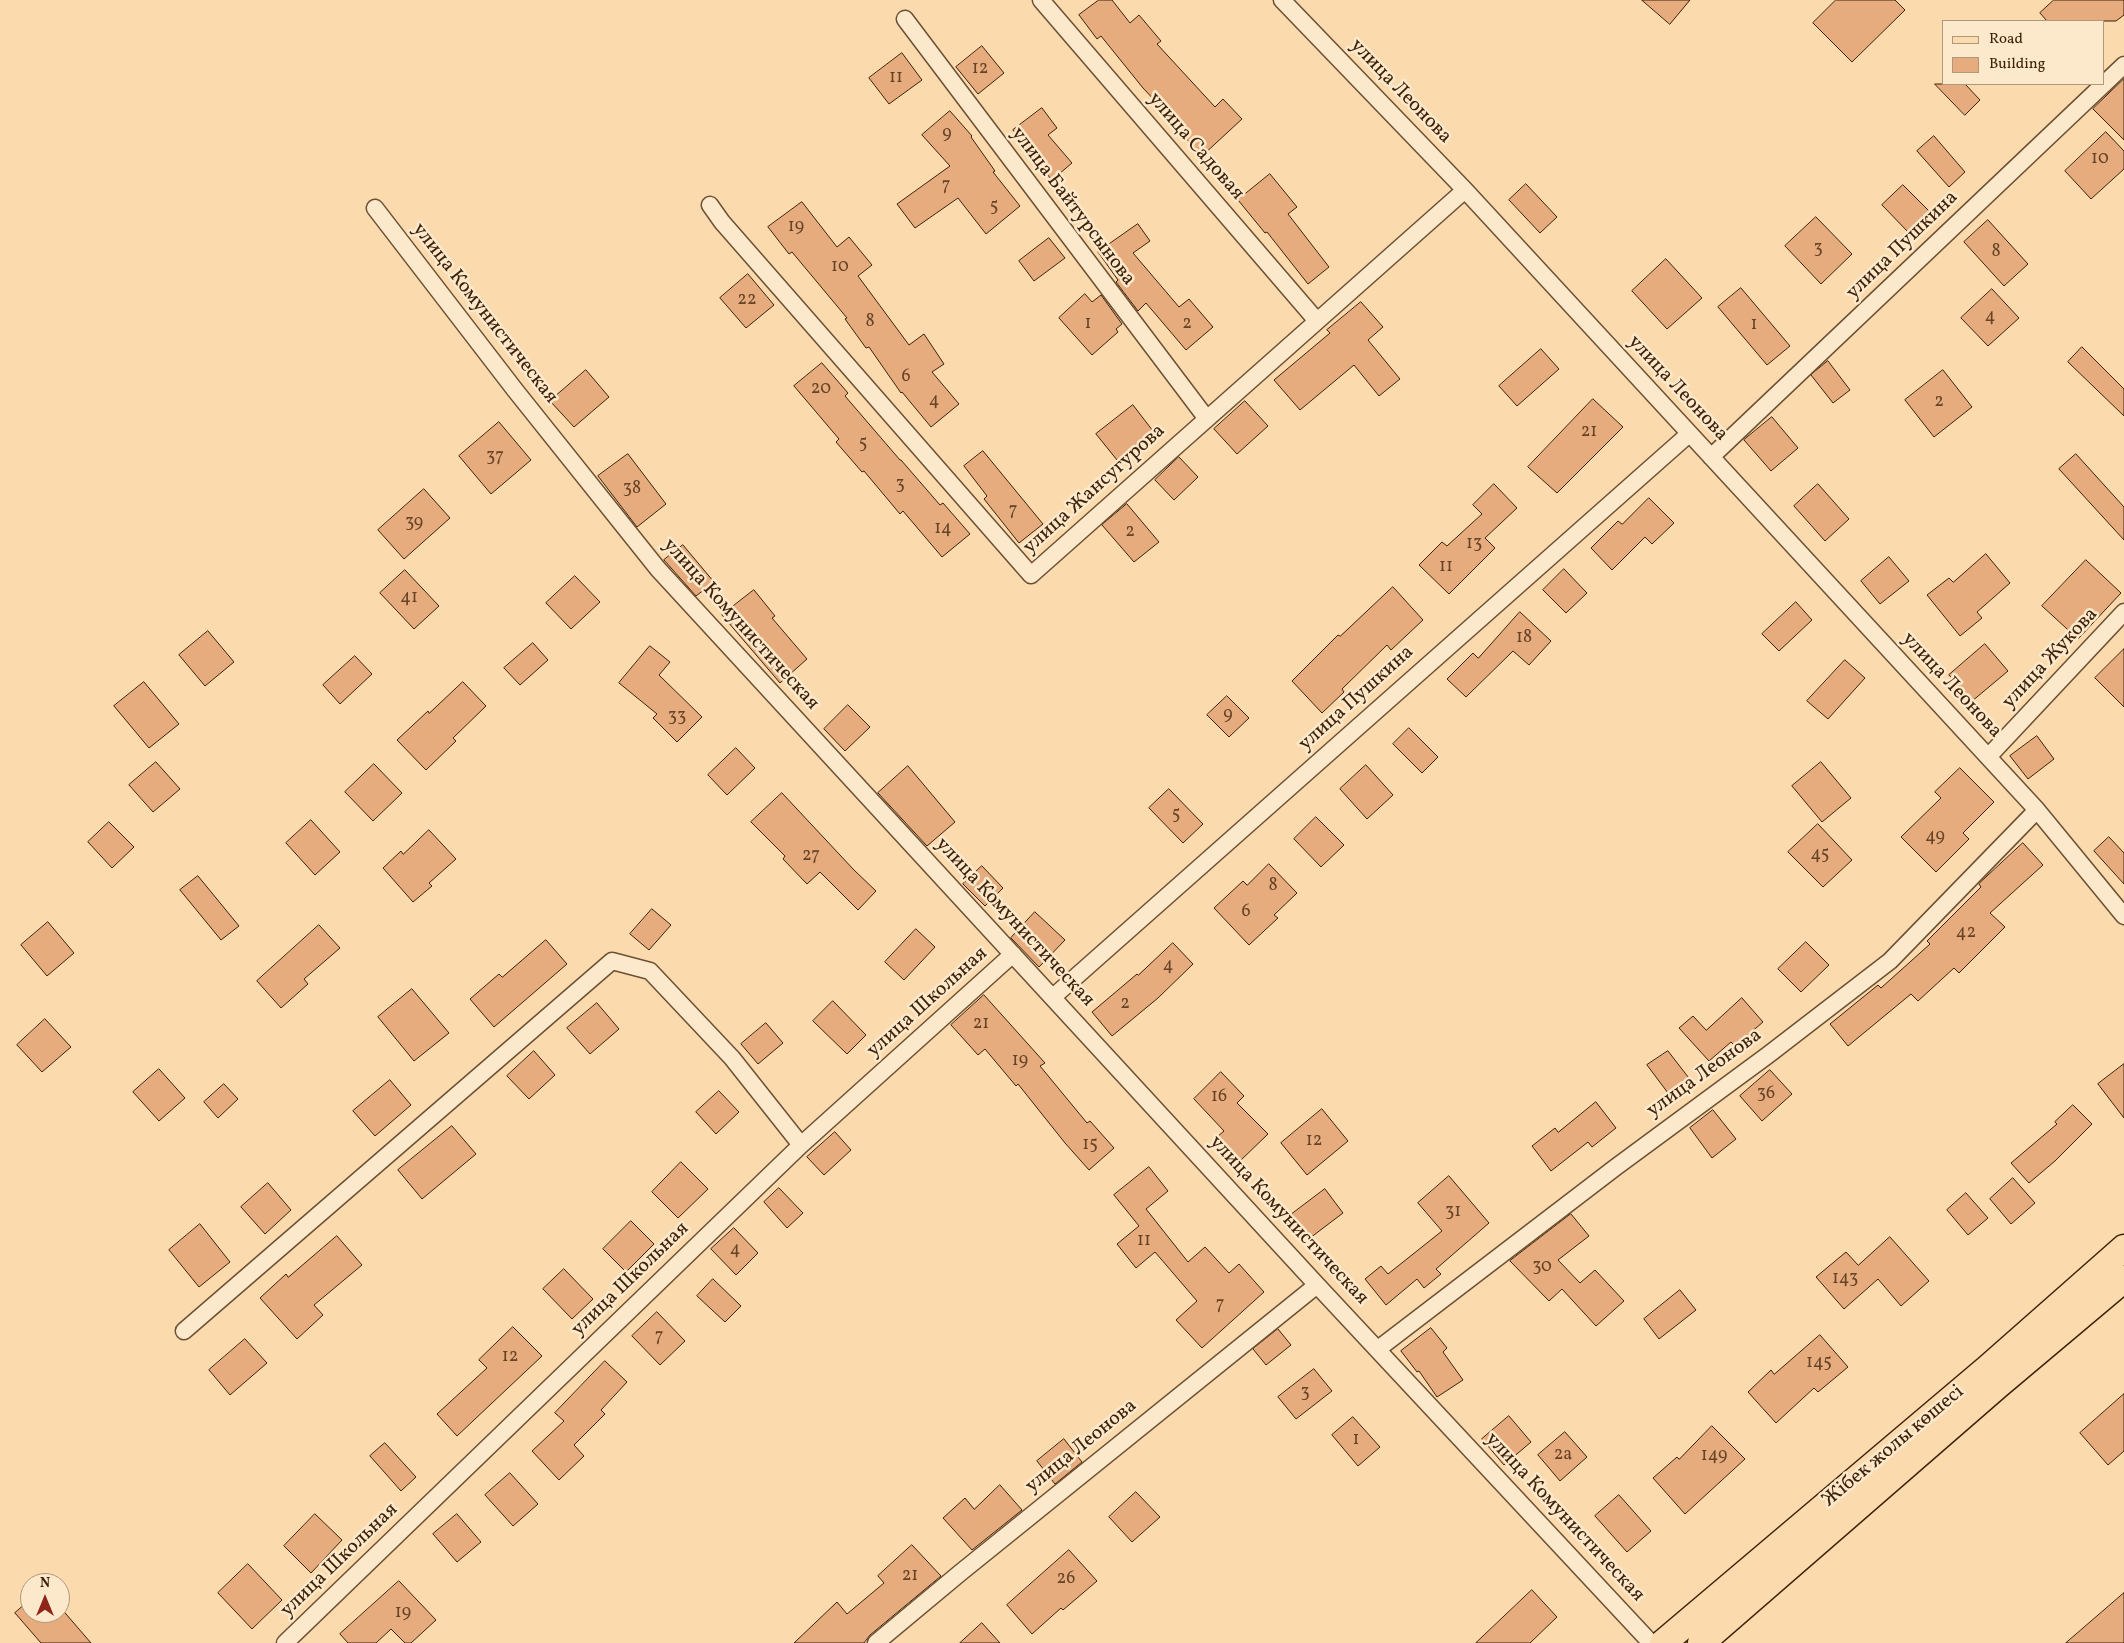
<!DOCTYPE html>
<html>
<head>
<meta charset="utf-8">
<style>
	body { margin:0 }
	#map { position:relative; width:2124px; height:1643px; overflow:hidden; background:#fbdbae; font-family:Vollkorn,serif }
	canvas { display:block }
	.legend { position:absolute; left:1942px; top:20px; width:162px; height:65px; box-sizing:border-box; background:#fce8ca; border:1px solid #b0987d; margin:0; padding:6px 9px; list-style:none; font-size:15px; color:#3d210a }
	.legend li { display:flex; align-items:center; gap:10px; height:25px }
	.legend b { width:25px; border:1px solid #b0987d }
	.north { position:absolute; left:20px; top:1573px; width:50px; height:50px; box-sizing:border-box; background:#fce8ca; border:1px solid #b0987d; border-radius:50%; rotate:0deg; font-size:14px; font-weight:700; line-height:20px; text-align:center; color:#3d210a }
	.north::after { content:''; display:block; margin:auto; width:18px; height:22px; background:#8f2418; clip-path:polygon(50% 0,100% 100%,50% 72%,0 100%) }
</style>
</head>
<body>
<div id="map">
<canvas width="2124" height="1643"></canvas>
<ul class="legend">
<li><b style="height:6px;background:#fbdbae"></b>Road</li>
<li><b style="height:14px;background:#e6ac7e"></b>Building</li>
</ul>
<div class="north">N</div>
</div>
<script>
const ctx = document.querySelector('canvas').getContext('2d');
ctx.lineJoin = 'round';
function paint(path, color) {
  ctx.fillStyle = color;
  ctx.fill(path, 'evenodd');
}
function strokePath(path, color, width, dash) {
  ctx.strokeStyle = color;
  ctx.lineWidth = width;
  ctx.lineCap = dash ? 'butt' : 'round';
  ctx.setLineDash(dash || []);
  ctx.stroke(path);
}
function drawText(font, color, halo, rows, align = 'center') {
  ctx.font = font + ' Vollkorn,serif';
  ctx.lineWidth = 5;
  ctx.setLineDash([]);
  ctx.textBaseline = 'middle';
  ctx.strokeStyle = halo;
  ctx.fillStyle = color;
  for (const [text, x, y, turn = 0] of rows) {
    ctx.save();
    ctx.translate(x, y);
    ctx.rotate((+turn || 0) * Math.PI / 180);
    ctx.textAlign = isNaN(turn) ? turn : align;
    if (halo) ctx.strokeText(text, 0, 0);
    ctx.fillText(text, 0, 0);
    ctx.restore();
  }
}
const building = new Path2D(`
	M1099,0h13l18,23 9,-8 22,26 -4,3 58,63 8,-8 19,20 -40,37 -18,-20 2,-2 -43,-46 -42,-52 -4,3 -18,-24z
	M1642,0h48l-20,24z
	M1836,0h59l10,10 -53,52 -39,-39z
	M2054,0h70v15l-8,6h-69l-7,-8z
	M982,46l22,27 -26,21 -22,-27z
	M902,53l20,27 -33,24 -20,-26z
	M2124,79v61l-31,-31z
	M1935,84h30l15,16 -15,15z
	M1042,108l15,20 -9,7 24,28 -20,17 -20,-23 1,-1 -20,-26z
	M950,111l22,25 -1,1 24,34 -2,1 27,34 -34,28 -28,-36 -43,30 -18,-24 53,-38 -28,-31z
	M2106,132l18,19v18l-33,30 -26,-28z
	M1934,136l31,36 -16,15 -32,-36z
	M1270,174l27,33 -9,7 41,53 -21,17 -41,-52 -2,1 -27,-33z
	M1526,184l31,33 -17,16 -31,-33z
	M1903,185l27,27 -21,21 -27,-28z
	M802,202l35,45 12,-10 23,28 -14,11 51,69 15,-11 20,30 -12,8 27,32 -28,23 -29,-35 -1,1 -32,-46 -3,1 -21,-29 2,-1 -55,-66 -3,2 -21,-27z
	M1816,217l36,37 -31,30 -36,-38z
	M1988,220l40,44 -24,22 -40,-44z
	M1138,224l12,17 -17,12 46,54 10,-8 24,28 -27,23 -40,-47 -8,8 -22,-29 2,-2 -20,-28z
	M1049,238l16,20 -31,23 -15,-20z
	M1666,259l36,39 -35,31 -35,-38z
	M748,274l26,31 -28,23 -26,-30z
	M1741,288l49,58 -23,19 -49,-58z
	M1992,289l27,29 -31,28 -27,-28z
	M1085,294l7,8 9,-7 21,29 -6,5 2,3 -26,23 -33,-37z
	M1361,302l22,25 -15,13 32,39 -21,17 -25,-31 -54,45 -26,-30 56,-47 -3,-3z
	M2082,347l42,42v27l-56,-54z
	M1541,349l18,20 -42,37 -18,-20z
	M1828,361l22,29 -17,13 -22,-28z
	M822,363l26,30 -3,3 55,64h1l39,45 3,-2 27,31 -28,23 -39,-46 -3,3 -36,-43 -2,1 -26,-30 3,-3 -45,-53z
	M586,370l23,27 -35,30 -24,-26z
	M1943,370l29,37 -38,30 -29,-37z
	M1593,399l30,28 -66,66 -29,-26z
	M1245,401l23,25 -31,28 -23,-25z
	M1133,405l20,26 -36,29 -21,-26z
	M1772,417l26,31 -27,23 -27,-31z
	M499,422l32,38 -40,34 -32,-38z
	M983,451l60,73 -24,19 -35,-44 3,-3 -23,-30z
	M628,454l38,50 -29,23 -39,-51z
	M2076,454l48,53v33l-65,-71z
	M1179,457l19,20 -24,23 -19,-20z
	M1494,484l23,24 -32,30 10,10 -46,46 -30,-29 23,-23 5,4 35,-32 -9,-9z
	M1818,484l31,35 -24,22 -31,-35z
	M424,489l26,29 -46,41 -26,-29z
	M1649,498l25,25 -22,21 -7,-7 -33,33 -21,-22 27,-27 4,3z
	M1127,504l32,38 -25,20 -32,-37z
	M683,545l31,37 -18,14 -32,-36z
	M1986,554l24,29 -33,29 5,6 -22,18 -33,-41 22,-17 4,4z
	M1889,557l20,24 -29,23 -19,-23z
	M2086,560l35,33 -43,46 -36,-33z
	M1564,569l23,24 -21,20 -23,-23z
	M405,570l34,36 -25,23 -34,-36z
	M575,576l25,26 -29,27 -25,-26z
	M1393,587l30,33 -32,30 -4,-5 -45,44 2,3 -22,21 -30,-32 46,-46 2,1z
	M754,590l21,26 -3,2 35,41 -27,24 -58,-68z
	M1796,602l16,18 -33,31 -17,-17z
	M1520,612l31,29 -22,24 -16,-14 -47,46 -19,-18 26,-26 5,5z
	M208,631l26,31 -29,24 -26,-31z
	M533,643l15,17 -28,25 -16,-17z
	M1985,644l23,27 -37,31 -22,-27z
	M650,646l20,16 -11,13 43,42 -25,25 -24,-24 4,-4 -38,-31z
	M2124,649v58l-29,-29z
	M355,656l17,18 -32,30 -17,-19z
	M1845,660l20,18 -37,41 -21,-18z
	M144,682l35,42 -30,24 -35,-42z
	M463,682l23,24 -33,32 3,3 -30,29 -29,-30 31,-29 1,2z
	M1227,696l22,22 -20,19 -22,-22z
	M848,705l22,22 -25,24 -21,-22z
	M1409,728l29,29 -16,16 -29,-29z
	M2037,736l17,23 -26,20 -18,-23z
	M736,748l19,20 -28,27 -19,-20z
	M156,762l24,27 -27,23 -24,-27z
	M1821,762l30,36 -29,24 -30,-36z
	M374,764l28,29 -29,28 -28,-29z
	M1366,765l27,30 -26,24 -27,-30z
	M908,766l47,56 -28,24 -49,-53z
	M1960,768l34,34 -31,31 6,6 -33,33 -35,-35 40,-39 -6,-6z
	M1169,789l34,35 -20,19 -34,-35z
	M782,793l72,77 22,21 -18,19 -38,-38 -13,12 -24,-25 2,-3 -34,-34z
	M1316,817l28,28 -23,22 -27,-28z
	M311,820l29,32 -25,23 -29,-32z
	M109,822l25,25 -22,21 -24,-26z
	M1818,824l34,36 -29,27 -35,-35z
	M429,830l27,29 -27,24 3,3 -19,16 -30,-34 18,-17 2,3z
	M2109,837l15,16v31l-30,-33z
	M2023,843l20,22 -53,48 15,14 -46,46 -5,-5 -36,33 -7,-7 -63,52 -18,-22 48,-39 3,3 49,-44 -3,-3 54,-54 -2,-3z
	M1269,864l28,29 -23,22 4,3 -29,27 -35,-37 29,-27 4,4z
	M982,866l21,22 -18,18 -22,-22z
	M198,876l41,50 -18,14 -41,-50z
	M652,909l19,16 -22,25 -19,-16z
	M1035,912l30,28 -26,27 -28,-29z
	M48,922l26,31 -27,23 -26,-31z
	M319,925l21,23 -36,31 4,5 -27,24 -24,-27z
	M916,929l19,18 -31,33 -19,-18z
	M546,940l21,24 -73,63 -24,-28 29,-25 3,3z
	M1806,942l23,23 -28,27 -23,-23z
	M1173,943l20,21 -35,34 -46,38 -20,-24 45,-38 1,1z
	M412,989l37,44 -35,28 -36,-44z
	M984,995l61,68 -5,3 47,57 3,-2 24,27 -25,22 -24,-27 -47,-59 -2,2 -31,-37 -7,6 -27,-30z
	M1742,998l21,24 -28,24 -4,-4 -22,19 -30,-33 14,-12 13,14z
	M833,1001l33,34 -19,19 -34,-33z
	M597,1003l22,26 -29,25 -23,-26z
	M45,1019l26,28 -29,25 -25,-27z
	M766,1023l17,20 -25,21 -17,-20z
	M534,1051l21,24 -26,24 -22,-23z
	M1668,1051l24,31 -21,15 -24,-32z
	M2124,1064v54l-26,-34z
	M159,1069l26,29 -26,23 -26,-29z
	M1770,1070l22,24 -30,27 -22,-25z
	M1221,1072l23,24 -7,7 31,31 -28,27 -23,-24 7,-6 -30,-32z
	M390,1080l21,25 -36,31 -22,-25z
	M224,1084l14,15 -20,19 -14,-16z
	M719,1091l20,21 -23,22 -20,-22z
	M1596,1102l20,26 -24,19 -4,-5 -37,29 -19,-25 23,-18 3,4z
	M2073,1105l19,19 -37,37 -26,22 -18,-20 46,-39 -2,-2z
	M1322,1109l26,32 -41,34 -26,-32z
	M1713,1110l23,29 -24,19 -22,-30z
	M452,1126l24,28 -54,45 -24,-29z
	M835,1132l16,18 -27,25 -17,-18z
	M681,1162l27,27 -30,29 -26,-26z
	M1149,1167l19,24 -22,18 42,53 17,-15 24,26 10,-9 25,28 -62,56 -26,-28 21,-19 -42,-49 -19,16 -19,-24 22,-18 -25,-31z
	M1449,1176l40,47 -53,46 5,5 -17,14 -7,-9 -31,26 -21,-26 16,-13 7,8 54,-43 -24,-28z
	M2013,1178l22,25 -24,21 -21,-25z
	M268,1183l23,27 -26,24 -24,-27z
	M779,1188l24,25 -16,15 -23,-26z
	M1325,1189l18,24 -33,25 -18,-24z
	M1966,1193l22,25 -20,17 -21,-25z
	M1571,1214l18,22 -31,24 22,23 15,-13 29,31 -28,25 -34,-37 -13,12 -39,-40z
	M631,1221l23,23 -28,28 -23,-23z
	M200,1224l30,38 -31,25 -30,-37z
	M734,1228l24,25 -22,22 -25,-26z
	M337,1236l25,29 -48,40 9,10 -26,24 -37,-41 26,-24 2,3z
	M1890,1237l39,44 -28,25 -23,-27 -34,30 -28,-32 30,-25 12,13z
	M564,1269l29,30 -21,20 -29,-30z
	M713,1279l28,27 -16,16 -28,-26z
	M1680,1290l16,20 -37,29 -15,-20z
	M657,1312l28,29 -25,24 -28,-29z
	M513,1327l29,29 -85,80 -20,-22 50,-46 -8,-8z
	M1431,1328l16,20 -4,4 20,28 -26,17 -18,-26 -2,1 -16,-21z
	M1278,1329l13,16 -25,20 -13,-16z
	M1820,1335l28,32 -30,25 -4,-4 -38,35 -28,-31 23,-22 3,4z
	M245,1339l22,24 -37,32 -21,-25z
	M605,1361l22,21 -26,28 4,4 -31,31 10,11 -25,24 -27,-29 32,-30 -9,-8z
	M1314,1369l18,22 -36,28 -18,-22z
	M2124,1394v57l-16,14 -28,-32z
	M1509,1416l22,26 -27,23 -22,-26z
	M1353,1417l27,30 -22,19 -26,-31z
	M1712,1426l33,33 -60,55 -32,-36 24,-21 2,2z
	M1565,1432l22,25 -27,24 -22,-26z
	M1064,1439l18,23 -27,22 -18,-23z
	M385,1443l31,34 -15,14 -31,-35z
	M510,1473l28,31 -25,22 -28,-31z
	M1000,1485l22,25 -50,40 -29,-32 22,-20 9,11z
	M1136,1492l24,25 -28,25 -23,-25z
	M1619,1495l32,36 -24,21 -32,-36z
	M315,1514l27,26 -31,33 -27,-27z
	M457,1514l24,28 -24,20 -24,-28z
	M912,1545l29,31 -71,59 -6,8h-70l43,-41 10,12 37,-31 -6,-7z
	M1069,1550l28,31 -34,29 -2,-2 -29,26 -25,-29z
	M248,1564l34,36 -30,29 -34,-36z
	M399,1581l37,39 -25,23h-6l-14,-14 -15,14h-28l-8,-9z
	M1532,1590l25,27 -27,26h-54z
	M2124,1593v50h-58z
	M30,1600v13h30v-6l31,36h-50l-26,-30z
	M982,1623l18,20h-40z`);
const street = new Path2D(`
	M1041,0l276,321
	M1282,0l183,190 572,620 87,106
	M905,19l302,400
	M710,205l12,17 309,353 434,-385
	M375,208l140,182 143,179 659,716 334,358
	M1711,457l413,-392
	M1988,757l136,-145
	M1053,997l636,-563
	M184,1331l428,-370 38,10 82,87 69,87
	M1378,1349l238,-182 152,-112 122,-94 147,-151
	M285,1643l516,-498 212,-191
	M876,1643l84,-70 357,-288`);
const primary = new Path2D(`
	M1663,1643l325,-275 136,-120
	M1701,1643l297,-258 126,-106`);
const numberNames = [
	["12",980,70],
	["11",896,79],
	["9",947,135],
	["10",2100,160],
	["7",946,187],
	["5",994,208],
	["19",796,228],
	["3",1818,250],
	["8",1996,253],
	["10",840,268],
	["22",747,301],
	["4",1990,318],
	["8",870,323],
	["1",1088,325],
	["2",1187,325],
	["1",1754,326],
	["6",906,378],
	["20",821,390],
	["4",934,402],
	["2",1939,403],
	["21",1589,433],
	["5",863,445],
	["37",495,458],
	["3",900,486],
	["38",632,490],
	["7",1013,512],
	["39",414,524],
	["14",943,530],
	["2",1130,533],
	["13",1474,545],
	["11",1446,568],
	["41",409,599],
	["18",1524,639],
	["9",1228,716],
	["33",677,718],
	["5",1176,816],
	["49",1935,838],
	["45",1820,856],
	["27",811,857],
	["8",1273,887],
	["6",1246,913],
	["42",1966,934],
	["4",1168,967],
	["2",1125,1005],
	["21",981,1025],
	["19",1020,1062],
	["36",1766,1095],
	["16",1219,1098],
	["12",1314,1142],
	["15",1090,1146],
	["31",1453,1213],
	["11",1144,1242],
	["4",735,1251],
	["30",1542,1268],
	["143",1845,1280],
	["7",1220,1306],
	["7",659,1338],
	["12",510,1358],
	["145",1819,1364],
	["3",1305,1394],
	["1",1356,1441],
	["2а",1563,1456],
	["149",1714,1457],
	["21",910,1577],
	["26",1066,1580],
	["19",403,1614]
];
const streetNames = [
	["улица Леонова",1400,92,46],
	["улица Садовая",1195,147,49],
	["улица Байтурсынова",1072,207,53],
	["улица Пушкина",1903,246,-44],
	["улица Комунистическая",484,314,52],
	["улица Леонова",1677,389,47],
	["улица Жансугурова",1095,490,-42],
	["улица Комунистическая",740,625,48],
	["улица Жукова",2051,659,-47],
	["улица Леонова",1951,686,47],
	["улица Пушкина",1357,699,-42],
	["улица Комунистическая",1014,923,47],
	["улица Школьная",928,1003,-42],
	["улица Леонова",1705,1074,-36],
	["улица Комунистическая",1288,1221,47],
	["улица Школьная",631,1280,-44],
	["улица Леонова",1082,1447,-39],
	["Жібек жолы көшесі",1894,1447,-40],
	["улица Комунистическая",1564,1518,47],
	["улица Школьная",340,1561,-44]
];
paint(building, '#e6ac7e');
strokePath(building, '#3d210a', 1);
strokePath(street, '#6c5033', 19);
strokePath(primary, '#3d210a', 29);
strokePath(street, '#fce8ca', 16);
strokePath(primary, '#fbdbae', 26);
drawText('18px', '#674427', null, numberNames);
drawText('20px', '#3d210a', '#fce8ca', streetNames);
</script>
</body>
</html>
